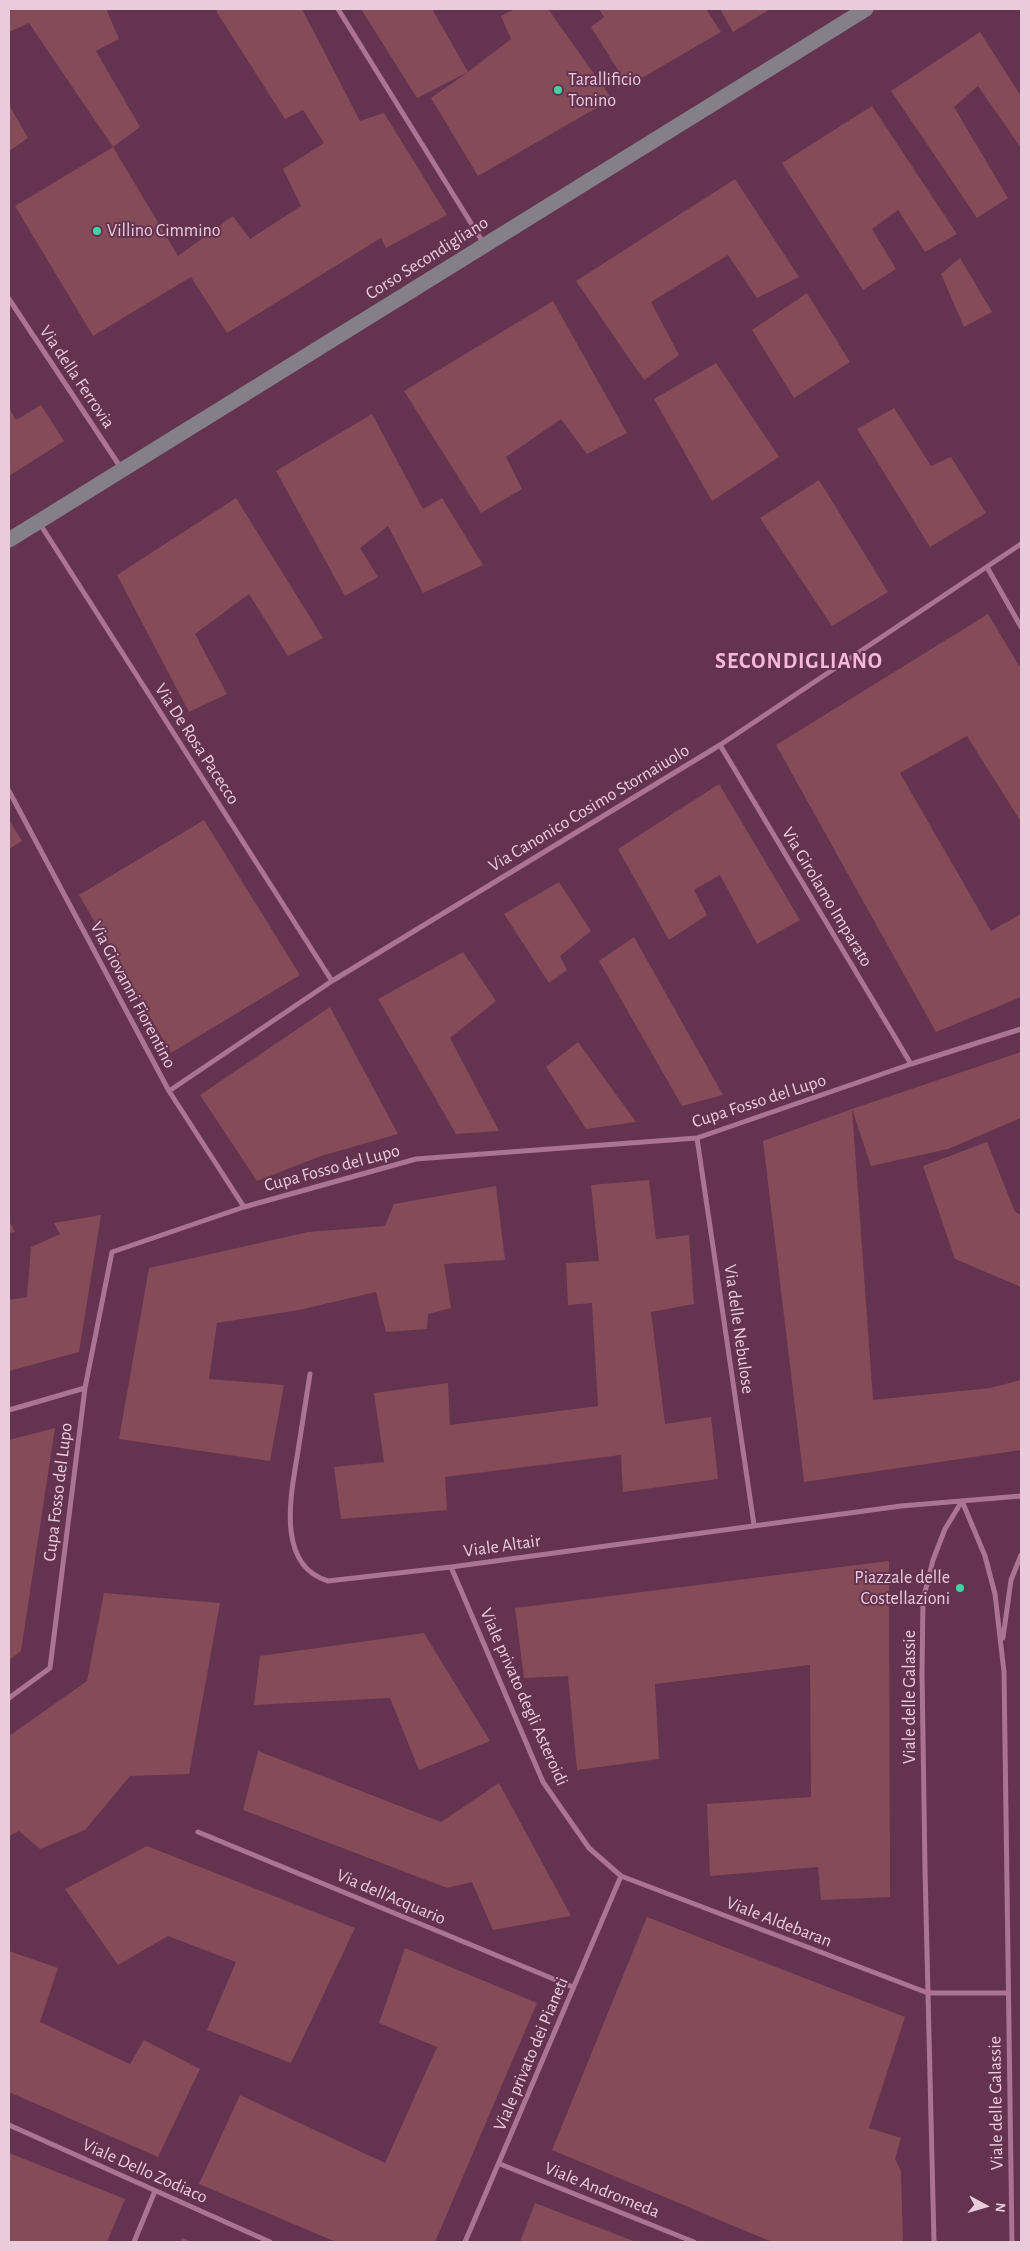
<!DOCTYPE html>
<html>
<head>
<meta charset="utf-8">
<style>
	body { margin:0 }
	#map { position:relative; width:1030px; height:2251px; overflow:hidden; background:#64334f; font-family:"Alegreya Sans",sans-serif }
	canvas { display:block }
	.frame { position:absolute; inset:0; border:10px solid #eacbdb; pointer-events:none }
	.north { position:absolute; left:960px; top:2181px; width:50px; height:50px; -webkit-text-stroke:4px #64334f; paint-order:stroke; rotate:96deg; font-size:14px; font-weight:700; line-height:20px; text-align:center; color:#eacbdb }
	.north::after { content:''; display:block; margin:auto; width:18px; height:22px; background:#eacbdb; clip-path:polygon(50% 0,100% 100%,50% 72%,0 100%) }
</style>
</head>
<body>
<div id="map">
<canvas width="1030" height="2251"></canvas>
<div class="frame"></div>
<div class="north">N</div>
</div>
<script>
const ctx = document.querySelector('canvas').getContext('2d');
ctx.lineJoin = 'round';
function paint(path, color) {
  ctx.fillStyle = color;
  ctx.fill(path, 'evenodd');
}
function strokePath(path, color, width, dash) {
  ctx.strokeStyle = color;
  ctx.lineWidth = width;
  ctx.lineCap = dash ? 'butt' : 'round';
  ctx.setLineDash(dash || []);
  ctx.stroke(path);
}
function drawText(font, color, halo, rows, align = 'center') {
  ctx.font = font + ' "Alegreya Sans",sans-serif';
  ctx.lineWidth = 4;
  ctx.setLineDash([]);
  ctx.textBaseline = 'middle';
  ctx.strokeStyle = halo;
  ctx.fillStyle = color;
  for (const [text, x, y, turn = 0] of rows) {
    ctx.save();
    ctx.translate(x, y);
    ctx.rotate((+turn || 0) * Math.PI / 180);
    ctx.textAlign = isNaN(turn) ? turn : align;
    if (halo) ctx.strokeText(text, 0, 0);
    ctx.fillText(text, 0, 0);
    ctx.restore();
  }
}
const building = new Path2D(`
	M9,9h101l-3,2 12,28 -23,12 44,76 -27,20 -84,-124 -20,9z
	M220,9h82l58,112 24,-8 63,102 -61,33 -5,-10 -154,95 -36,-56 -98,59 -78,-130 98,-59 65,109 55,-40 17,23 51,-33 -18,-37 41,-26 -21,-33 -18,9 -69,-108z
	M361,9h71l36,63 43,-33 -10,-23 13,-7h34l64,90 -134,77 -47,-78 37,-26 -51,26z
	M599,9h107l15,23 -93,54 -37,-59 13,-10z
	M720,9h50l-37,23z
	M980,32l41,64v52l-43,-62 -24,21 54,91 -31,20 -86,-127z
	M9,105l19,33 -19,13z
	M872,106l85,128 -32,18 -27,-42 -26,19 24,40 -33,21 -81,-127z
	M735,179l64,98 -42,21 -29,-43 -77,47 28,53 -35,25 -68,-99z
	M960,258l32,54 -28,15 -23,-53z
	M807,293l43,69 -56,36 -42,-68z
	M553,301l74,132 -40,21 -26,-35 -55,38 16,32 -41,24 -77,-122z
	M716,363l63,94 -67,44 -58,-102z
	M41,405l23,36 -55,35v-68l7,12z
	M894,408l37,58 20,-9 35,56 -56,34 -73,-118z
	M372,414l51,95 19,-11 41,67 -60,28 -35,-67 -28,22 18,29 -33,19 -69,-125z
	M819,480l69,112 -56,34 -72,-108z
	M236,498l87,140 -35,18 -39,-62 -54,40 32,60 -38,18 -72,-137z
	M988,614l33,55v153l-54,-86 -67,37 91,158 30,-17v83l-85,35 -160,-287z
	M719,784l81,136 -43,24 -37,-69 -26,15 13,25 -38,25 -51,-91z
	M9,820l13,21 -13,8z
	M204,820l96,155 -129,78 -92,-158z
	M559,882l32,49 -31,25 7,14 -18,13 -45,-69z
	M634,937l89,158 -41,11 -83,-145z
	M463,952l33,49 -46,37 49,93 -43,3 -78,-135z
	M330,1007l68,127 -77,22 -64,25 -57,-86z
	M578,1042l58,80 -50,7 -40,-62z
	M1021,1052v66l-73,31 -77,17 -19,-57 21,291 117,-12 31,-8v70l-217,32 -41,-341 89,-32z
	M987,1142l28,70 6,3v72l-66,-28 -32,-93z
	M649,1180l7,59 33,-4 5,69 -43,8 14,112 46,-7 7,62 -95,13 -2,-37 -176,22 2,33 -106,9 -7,-52 50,-5 -10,-69 74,-10 2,42 148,-19 -6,-103 -24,2 -2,-42 33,-2 -8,-76z
	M496,1186l9,74 -61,4 7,44 -23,6 -1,15 -41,3 -10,-40 -77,18 -82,13 -8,56 75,6 -14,76 -151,-22 30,-171 159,-36 77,-6 9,-22z
	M101,1215l-22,137 -70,19v-71l18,-3 4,-50 29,-13 -6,-11z
	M9,1221l6,11 -6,1z
	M55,1428l-34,223 -12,9v-220z
	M889,1561l1,336 -69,3 -3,-33 -108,9 -3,-72 104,-7 -1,-132 -155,19 4,75 -82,11 -9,-94 -44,2 -9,-70z
	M104,1593l116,10 -31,171 -59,2 -45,54 -45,19 -21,-18 -10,5v-100l78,-55z
	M424,1633l66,108 -71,29 -29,-72 -136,7 6,-49z
	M258,1751l183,71 58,-39 72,133 -78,14 -21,-48 -25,6 -204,-78z
	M147,1846l208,82 -64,135 -84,-33 29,-68 -68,-26 -50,29 -53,-76z
	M647,1917l258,100 -36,111 32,10 -6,21 6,12 2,71h-131l-220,-92z
	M405,1948l132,55 -102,239h-99l-137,-58 41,-89 145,68 52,-116 -58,-24z
	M9,1951l49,17 -18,54 90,42 14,-24 56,29 -42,88 -149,-65z
	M9,2153l116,46 -18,43h-98z
	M535,2203l101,39h-116z
	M182,2238l10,4h-12z`);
const street = new Path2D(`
	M338,9l146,235
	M9,299l112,169
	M40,524l292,457
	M987,567l34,60
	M720,745l191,319
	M9,791l160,300 75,116
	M169,1091l163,-110 388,-236 301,-201
	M697,1138l57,387
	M310,1374c-4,26 -8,51 -12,77 -6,39 -24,114 30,130l123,-14 450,-61 120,-10
	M9,1410l76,-22
	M962,1501l23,55 10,38 9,78 8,570
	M451,1567l92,215 46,66 32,28 307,117h80
	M1003,1638l8,-58 10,-25
	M9,1698l41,-30 35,-280 27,-136 132,-45 172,-48 281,-21 214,-74 110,-35
	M198,1832l375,155
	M9,2125l261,117
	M500,2164l194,78
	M134,2242l21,-51
	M465,2242l156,-366
	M934,2242l-9,-373 -3,-196 1,-73 10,-40 12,-31 17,-28`);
const secondary = new Path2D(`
	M9,540l857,-531`);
const markers = [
	[558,90,5,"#3fd4a2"],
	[97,231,5,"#3fd4a2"],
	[960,1588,5,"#3fd4a2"]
];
const poiNames = [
	["Tarallificio",568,80],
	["Tonino",568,101],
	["Villino Cimmino",107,231],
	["Piazzale delle",950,1578,"right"],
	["Costellazioni",950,1599,"right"]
];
const streetNames = [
	["Corso Secondigliano",427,258,-32],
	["Via della Ferrovia",77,377,56],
	["Via De Rosa Pacecco",197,744,57],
	["Via Canonico Cosimo Stornaiuolo",589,808,-31],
	["Via Girolamo Imparato",827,897,59],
	["Via Giovanni Fiorentino",133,995,62],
	["Cupa Fosso del Lupo",759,1101,-18],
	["Cupa Fosso del Lupo",332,1168,-15],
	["Via delle Nebulose",739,1329,82],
	["Cupa Fosso del Lupo",58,1492,-83],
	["Viale Altair",502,1546,-8],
	["Viale privato degli Asteroidi",524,1697,66],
	["Viale delle Galassie",910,1697,-90],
	["Via dell'Acquario",391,1897,23],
	["Viale Aldebaran",779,1922,21],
	["Viale privato dei Pianeti",531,2054,-67],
	["Viale delle Galassie",996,2103,-91],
	["Viale Dello Zodiaco",145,2171,24],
	["Viale Andromeda",602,2190,22]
];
const districtNames = [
	["SECONDIGLIANO",799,661]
];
paint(building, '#854b58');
strokePath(street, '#ab7492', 5);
strokePath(secondary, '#857f89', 15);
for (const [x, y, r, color] of markers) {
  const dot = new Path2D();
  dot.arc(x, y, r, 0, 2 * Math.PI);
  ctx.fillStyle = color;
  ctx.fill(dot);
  strokePath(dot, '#64334f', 2);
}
drawText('18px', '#eacbdb', '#64334f', poiNames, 'left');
drawText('18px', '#eacbdb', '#64334f', streetNames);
ctx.letterSpacing = '1px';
drawText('bold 22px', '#f6b9d9', '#64334f', districtNames);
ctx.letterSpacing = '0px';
</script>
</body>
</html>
